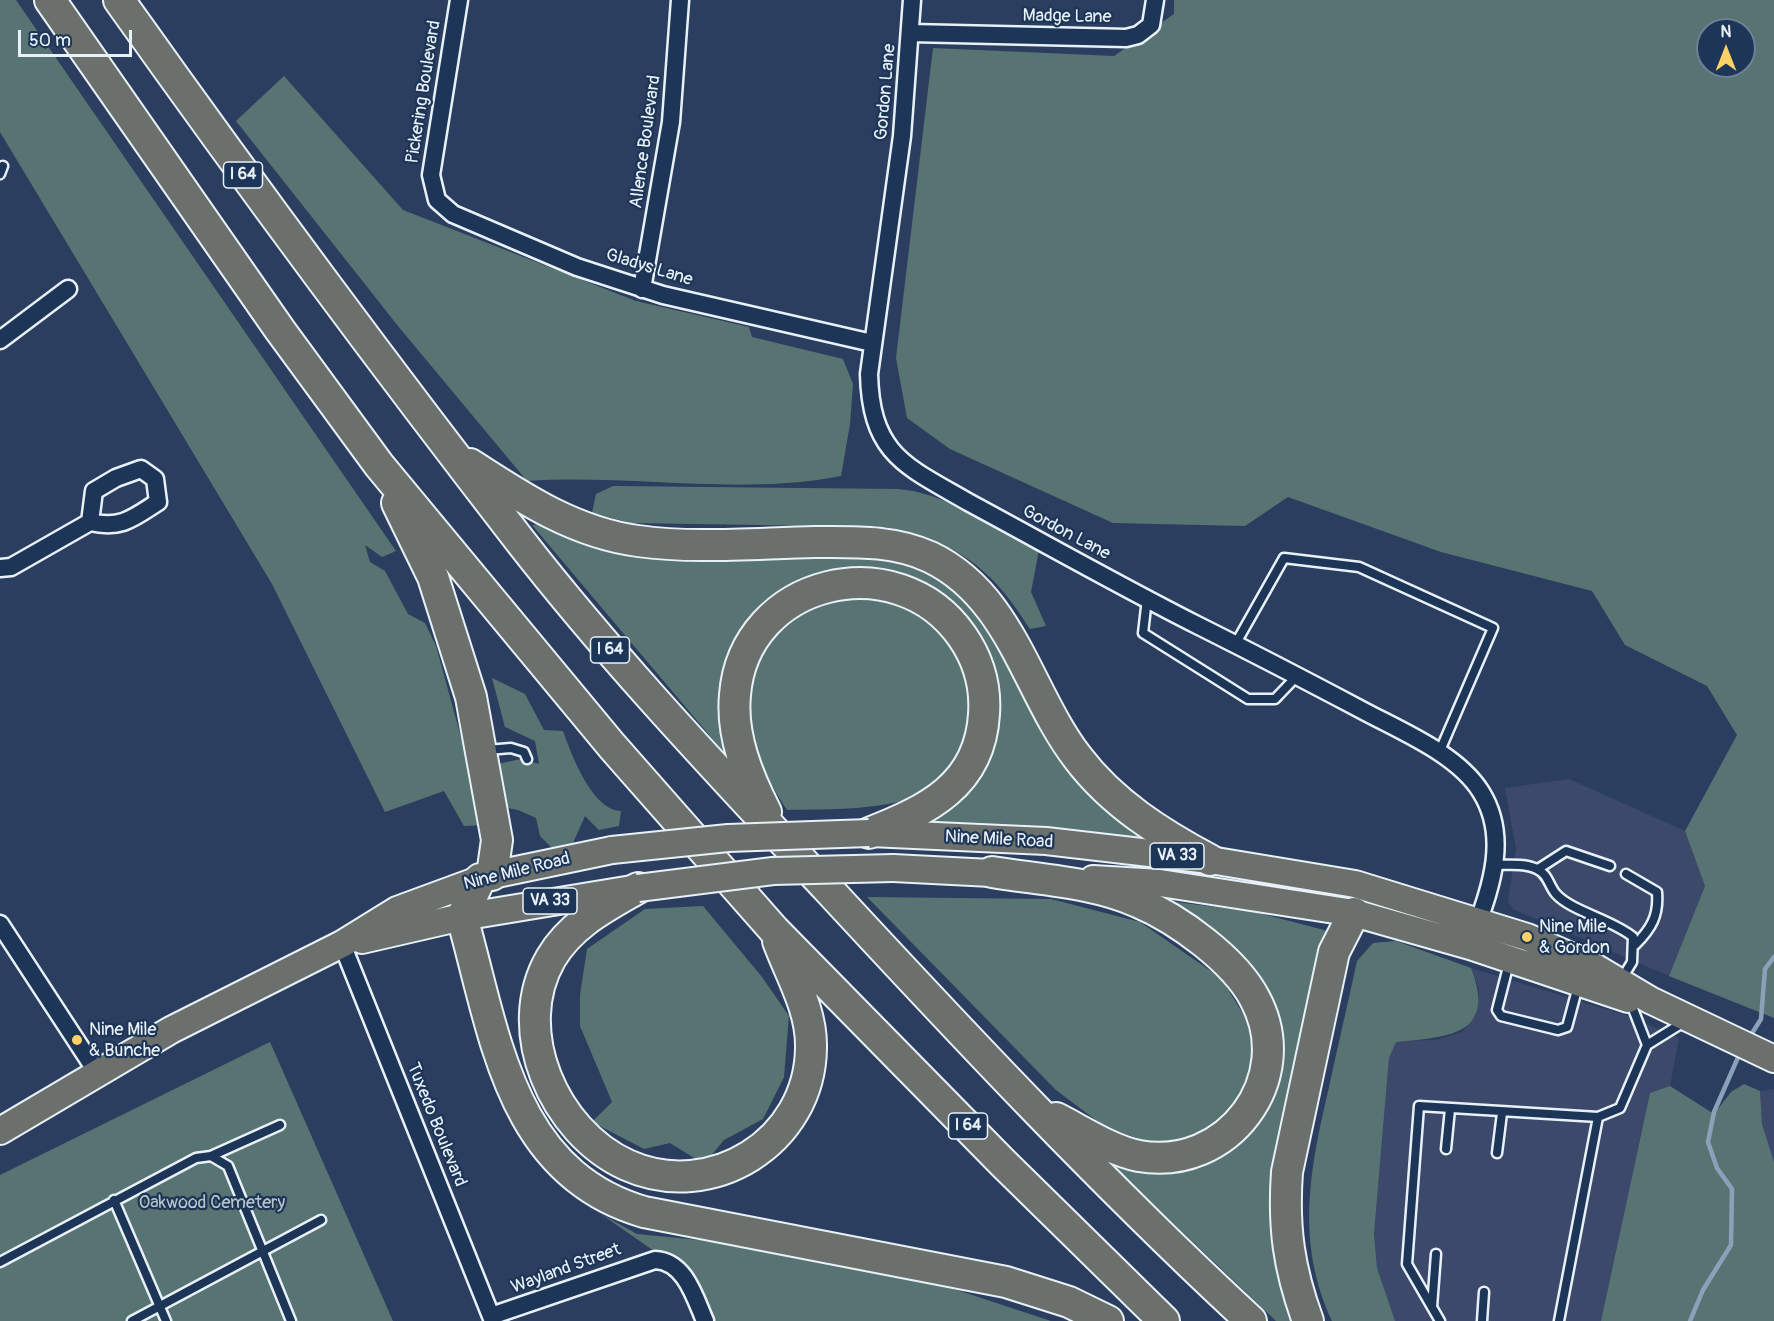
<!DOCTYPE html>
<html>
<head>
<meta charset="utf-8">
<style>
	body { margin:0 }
	#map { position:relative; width:1774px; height:1321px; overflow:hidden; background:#2c3e60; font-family:Pangolin,sans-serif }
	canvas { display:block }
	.north { position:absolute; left:1696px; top:18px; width:60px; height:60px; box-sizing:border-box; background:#1d3557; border:2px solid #6e8097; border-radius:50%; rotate:0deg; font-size:16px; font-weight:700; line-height:24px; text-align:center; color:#e8f1f8 }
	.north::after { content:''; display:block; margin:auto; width:21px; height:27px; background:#ffd166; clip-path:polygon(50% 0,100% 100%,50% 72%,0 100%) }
	.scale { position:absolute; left:18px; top:30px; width:114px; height:27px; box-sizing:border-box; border:3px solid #e8f1f8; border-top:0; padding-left:8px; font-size:18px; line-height:21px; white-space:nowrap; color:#e8f1f8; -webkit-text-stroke:4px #1d3557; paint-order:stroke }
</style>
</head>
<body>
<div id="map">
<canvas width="1774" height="1321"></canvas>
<div class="north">N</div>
<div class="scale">50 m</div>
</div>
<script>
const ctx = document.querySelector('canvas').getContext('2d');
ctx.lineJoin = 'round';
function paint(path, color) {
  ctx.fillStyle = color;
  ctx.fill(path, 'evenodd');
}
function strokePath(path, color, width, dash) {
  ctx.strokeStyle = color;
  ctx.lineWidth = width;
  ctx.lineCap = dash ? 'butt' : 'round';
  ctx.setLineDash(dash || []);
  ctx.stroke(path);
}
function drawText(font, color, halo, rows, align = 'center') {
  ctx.font = font + ' Pangolin,sans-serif';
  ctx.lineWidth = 4.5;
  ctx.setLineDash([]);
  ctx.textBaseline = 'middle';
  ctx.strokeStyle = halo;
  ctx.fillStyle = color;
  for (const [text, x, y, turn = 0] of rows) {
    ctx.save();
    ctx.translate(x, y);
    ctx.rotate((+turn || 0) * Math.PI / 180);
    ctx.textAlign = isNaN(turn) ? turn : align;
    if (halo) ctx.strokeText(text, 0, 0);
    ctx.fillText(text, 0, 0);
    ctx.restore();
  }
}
const built = new Path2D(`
	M1569,779l116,52 20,55 -36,90 -156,-67 -5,-8 8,-52 -11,-61z
	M1471,968l157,48 51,22 -9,48 -20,7 -49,228h-206l-6,-15 -12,-38 -3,-34 15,-176 7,-17 40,-1 26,-8 14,-17 3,-26z
	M1774,1089v73l-12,-38 -2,-33z`);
const green = new Path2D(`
	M0,0h16l380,551 -14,6 -17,-12 5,17 15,9 23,43 17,9 11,23 49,179 -21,1 -20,-35 -59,21 -113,-228 -272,-452z
	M1174,0h600v1018l-105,-42 36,-90 -20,-55 52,-96 -30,-49 -82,-41 -33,-54 -151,-39 -153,-55 -43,29 -132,-3 -163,-74 -43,-31 -11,-60 37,-310 181,8 60,-42zM1708,30h36v36h-36z
	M284,76l119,134 233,91 113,26 3,10 91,22 10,25 -3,40 -9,52c-103,20 -210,-2 -314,5l-129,-155 -162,-205z
	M613,486l285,3c46,3 100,40 141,61l-8,42 15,34 -16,3c-38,-61 -73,-87 -144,-102l-255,-4 -39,-10 4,-19z
	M548,523l348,32 61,32 199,255 -133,-15 -105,-4 37,-24 28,-154c-29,-18 -57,-37 -85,-55 -9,-6 -21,-17 -32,-19 -20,-4 -38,2 -58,9 -82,28 -93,97 -82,175l-194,-230z
	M842,593c27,0 56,1 79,18 56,42 71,145 1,182 -32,18 -98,16 -135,17 -45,-70 -70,-144 12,-201 12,-8 30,-11 43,-16z
	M492,678l33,16 19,36 19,1c9,25 29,79 58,80l-2,15 -20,4 -14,-14 -12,27 -21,5 -12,-12 -4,-18 -18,-8 -15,-3 -5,-43 23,-5 18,5 -4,-23 -30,-14z
	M867,897l184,2 89,23 81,56 27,44 5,39 -9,34 -25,29 -34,15 -37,3 -43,-15 -49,-37z
	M1160,900l95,12 73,19 -46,198 -12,72 2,41 13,59 9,20h-18l-168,-160c23,2 60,10 82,6 59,-11 104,-81 88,-140 -3,-9 -18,-20 -24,-27 -31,-33 -62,-67 -94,-100z
	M703,906l59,71 27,39 -5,61 -21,42 -39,21 -20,24 -34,-21 -26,6 -52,-27 20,-20 -32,-76v-31l7,-46 58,-40z
	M1396,941l75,27c27,69 -26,69 -75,74l-7,16 -15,176 3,34 18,53h-63c-37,-80 -22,-152 -3,-234 9,-42 19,-84 28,-126l16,-18z
	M270,1042l123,279h-393v-146z
	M1744,1084l16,7 2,33 12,38v159h-173l49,-228 20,-7 44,28 17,-22z
	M601,1214l36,20 104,10 216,46 94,31h-337l-17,-40z`);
const stream = new Path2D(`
	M1749,1038l12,-19 4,-50 9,-12
	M1690,1321l13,-31 28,-45 1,-56 -15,-21 -9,-26 6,-30 26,-59`);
const lane = new Path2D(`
	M0,174l3,-8
	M1147,599l-4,34 105,66h27l22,-23
	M1236,643l48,-85 75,9 134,61 -54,125
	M487,750l24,-2 13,4 3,7
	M1495,865c13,0 29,-2 42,4 11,5 12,17 19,25 15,17 57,26 77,43l-1,25 -11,18
	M1538,869l28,-18 44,15
	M1626,874l31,18c2,24 -6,37 -22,53
	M1509,963l-12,47 4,6 57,14 9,-3 11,-41
	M1630,1001l17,44
	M1446,1149l4,-40
	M1497,1153l5,-40
	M211,1156l17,10 63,155
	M114,1200l52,121
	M0,1262l196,-104 15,-2 69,-31
	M1432,1307l4,-53
	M132,1321l189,-101
	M1440,1321l-33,-57 12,-158 179,11
	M1482,1321l2,-29
	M1559,1321l39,-204 22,-9 27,-63 37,-23`);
const street = new Path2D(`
	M459,0l-28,175 6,25 16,14 124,53 86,28 209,48
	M912,0l-10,136 -33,238c2,81 37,92 99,128 76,41 152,84 229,123 54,27 108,55 161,83 40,22 99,45 123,84 28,45 10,94 -6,139
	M911,33l215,5 12,-3 13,-10 4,-25
	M642,289l29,-167 9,-122
	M0,340l68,-51
	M0,568l11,-1 79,-45c31,7 42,-3 68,-20l-3,-23 -14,-10 -25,9 -22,13 -4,31
	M0,924l98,150
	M342,944l151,377
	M491,1316l164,-56c30,1 40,38 50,61`);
const primary = new Path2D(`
	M870,833l176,8 164,19 145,24 172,53 64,28 59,35 124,59
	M893,868l118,6
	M1093,879l67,4 194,30 116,33 158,53
	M362,940l100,-23 170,-28
	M0,1131l171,-101 171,-86 55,-34 95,-35 120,-25`);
const highway = new Path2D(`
	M50,0l230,330 99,135 233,281 162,184 229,233 161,158
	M119,0c130,183 264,364 402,542 95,122 202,234 307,347 137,148 275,295 423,432
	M470,464c52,34 105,69 168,77 56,8 120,2 177,1 39,0 78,-2 115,15 82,39 97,135 148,201 34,45 83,76 132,102
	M397,503l36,74 38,120 26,143 -5,35
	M766,812c-18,-35 -35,-76 -31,-117 9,-116 162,-152 227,-59 16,23 24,50 22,78 -4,71 -56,96 -115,119
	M992,872c48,8 102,10 146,30 40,17 97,58 117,97 43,80 -28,173 -116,157 -29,-6 -57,-25 -83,-38
	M480,879l-18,38c33,116 47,256 182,295l362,70 63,20 39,19
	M638,888c-33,19 -67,36 -87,70 -42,72 3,174 76,207 84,38 183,-23 184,-117 1,-38 -20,-72 -33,-107
	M1308,1321c-19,-52 -25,-93 -21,-149l47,-220 20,-39`);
const primaryBridge = new Path2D(`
	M612,850l116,-12 141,-5
	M638,888l135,-17 120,-3`);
const markers = [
	[1527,937,6,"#ffd166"],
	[77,1040,6,"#ffd166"]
];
const shields = [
	[243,175,39],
	[610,650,39],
	[1177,856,54],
	[550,901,54],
	[968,1126,39]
];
const shieldNames = [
	["I 64",243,175],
	["I 64",610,650],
	["VA 33",1177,856],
	["VA 33",550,901],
	["I 64",968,1126]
];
const streetNames = [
	["Madge Lane",1067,17,1],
	["Pickering Boulevard",424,92,-81],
	["Gordon Lane",886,92,-85],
	["Allence Boulevard",646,142,-82],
	["Gladys Lane",649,268,17],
	["Gordon Lane",1066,533,28],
	["Nine Mile Road",999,840,3],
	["Nine Mile Road",517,872,-14],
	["Tuxedo Boulevard",436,1125,68],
	["Wayland Street",566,1269,-20]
];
const poiNames = [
	["Nine Mile",1539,927],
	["& Gordon",1539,948],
	["Nine Mile",89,1030],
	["& Bunche",89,1051]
];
const parkNames = [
	["Oakwood Cemetery",212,1203]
];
paint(built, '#3d496b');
paint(green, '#587472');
strokePath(stream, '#89a2ba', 4.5);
strokePath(lane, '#e8f1f8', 13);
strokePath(street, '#e8f1f8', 21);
strokePath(primary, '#e8f1f8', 30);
strokePath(highway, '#e8f1f8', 34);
strokePath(lane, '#1d3557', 8);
strokePath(street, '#1d3557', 16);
strokePath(primary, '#6b706d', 26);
strokePath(highway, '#6b706d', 30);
strokePath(primaryBridge, '#e8f1f8', 30, []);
strokePath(primaryBridge, '#6b706d', 26);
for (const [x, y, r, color] of markers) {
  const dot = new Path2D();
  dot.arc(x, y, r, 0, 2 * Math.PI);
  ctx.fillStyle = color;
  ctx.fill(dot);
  strokePath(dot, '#1d3557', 2);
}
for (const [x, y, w] of shields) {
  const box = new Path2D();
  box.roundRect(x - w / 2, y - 13, w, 26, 4.5);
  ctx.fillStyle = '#1d3557';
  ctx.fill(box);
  strokePath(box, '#e8f1f8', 1.5);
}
drawText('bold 16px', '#e8f1f8', null, shieldNames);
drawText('18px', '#e8f1f8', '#1d3557', streetNames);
drawText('18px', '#e8f1f8', '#1d3557', poiNames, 'left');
drawText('18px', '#b6c5c9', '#1d3557', parkNames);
</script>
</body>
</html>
